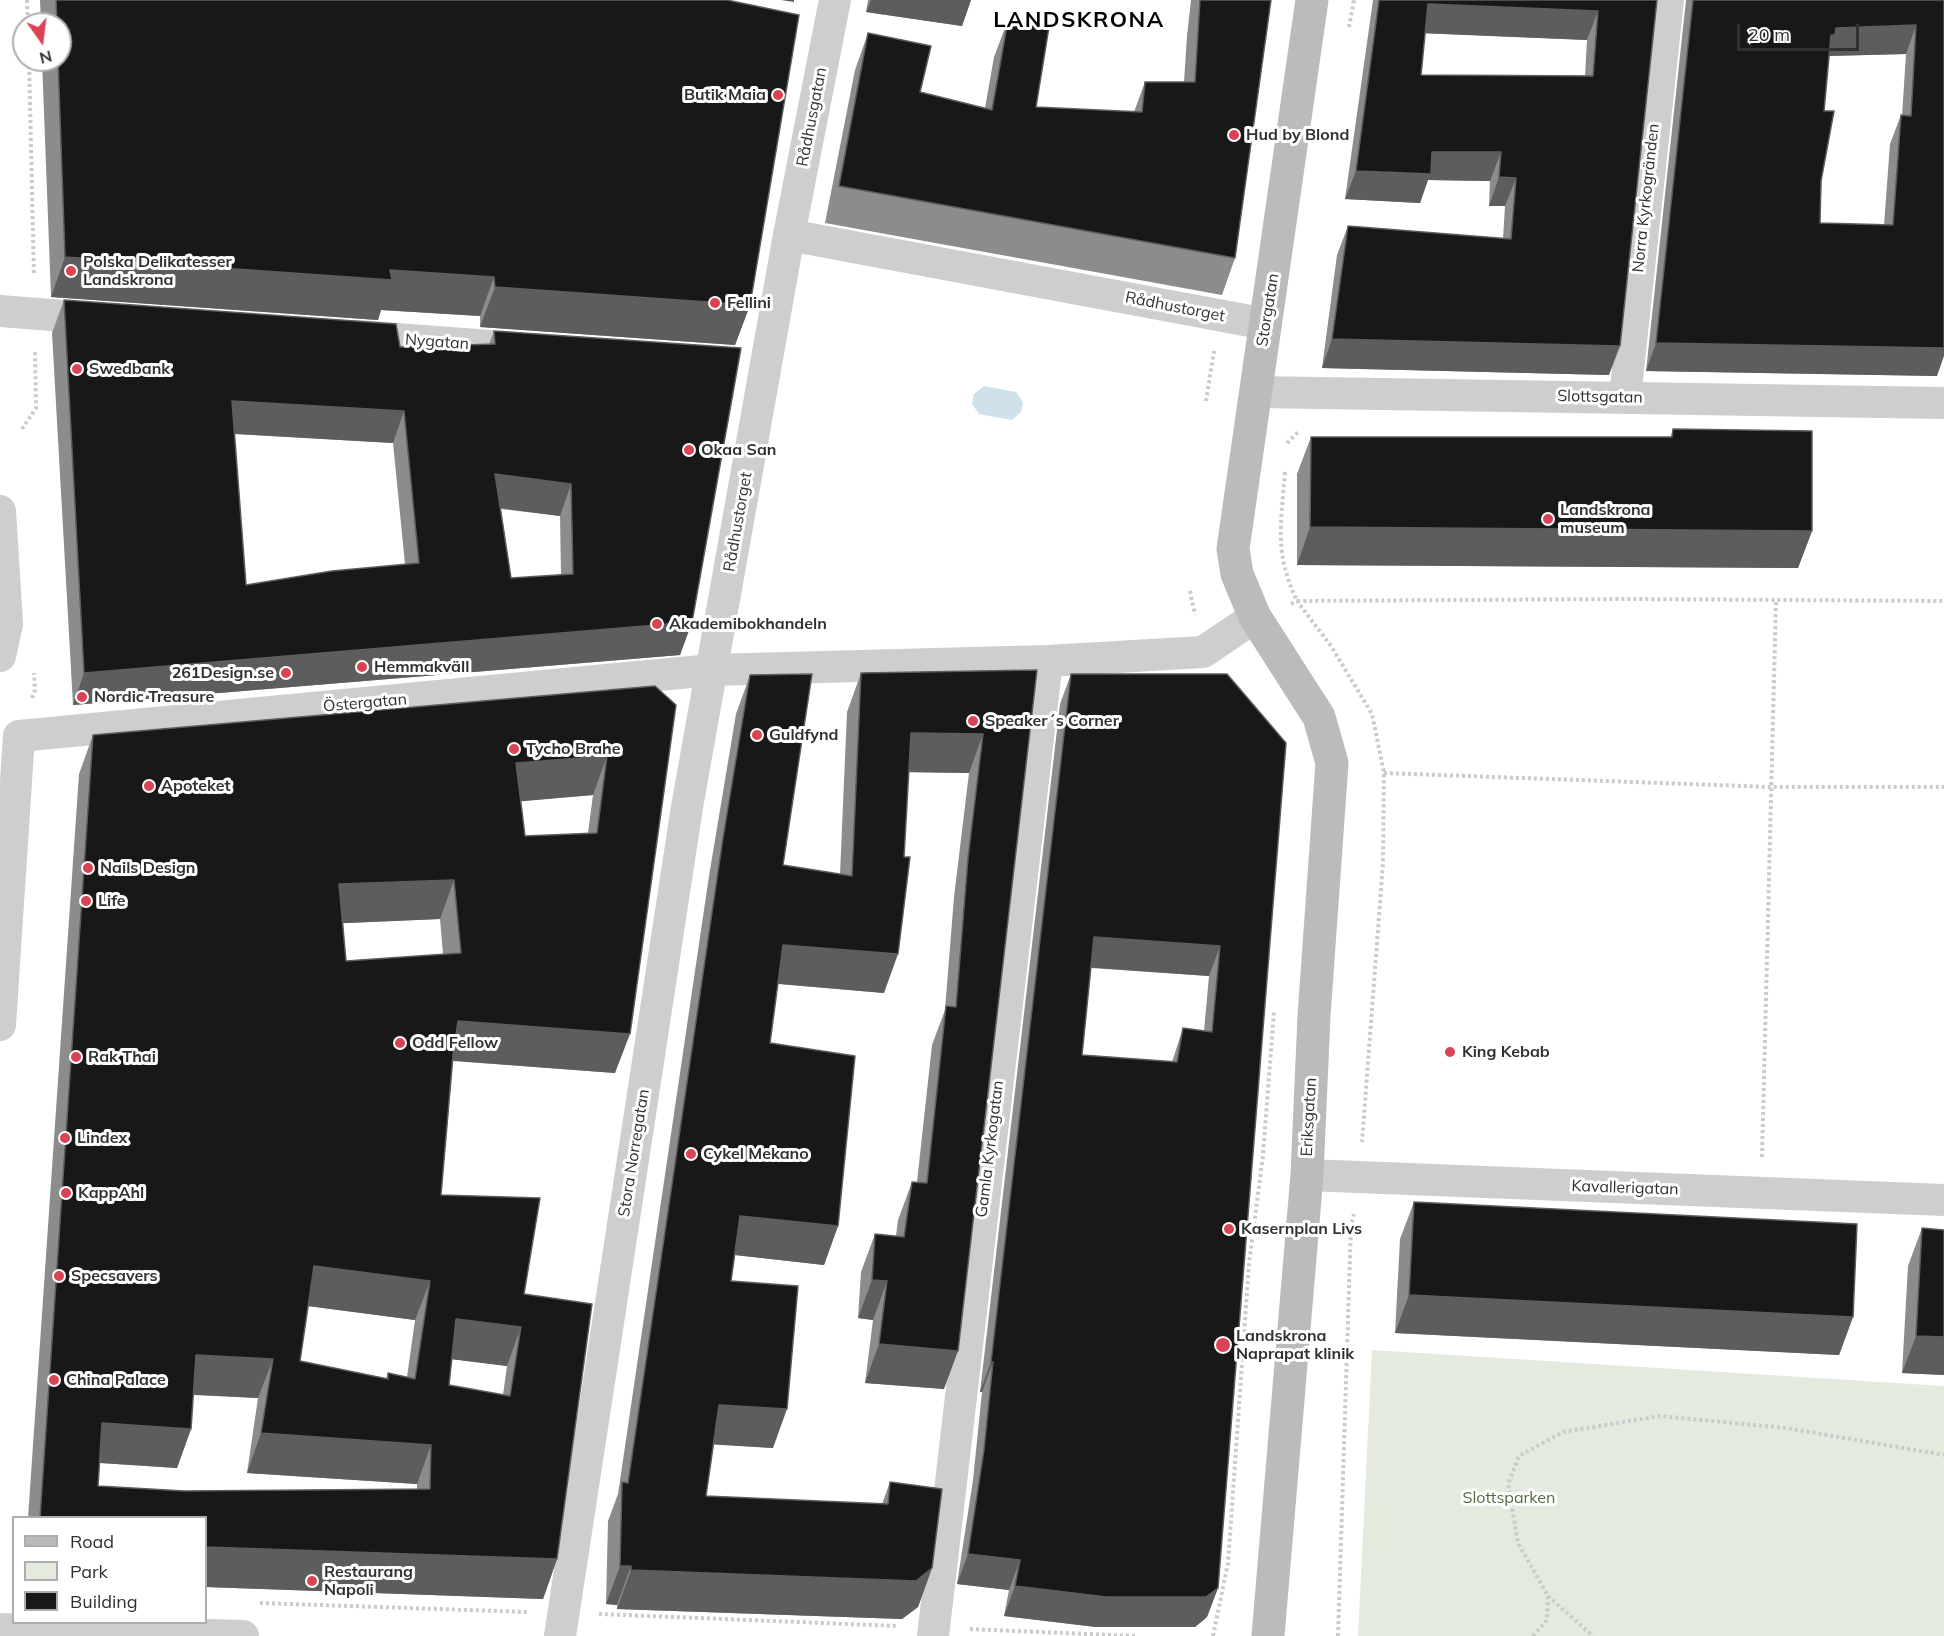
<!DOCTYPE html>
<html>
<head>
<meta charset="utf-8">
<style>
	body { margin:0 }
	#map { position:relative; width:1944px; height:1636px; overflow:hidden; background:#fff; font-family:Mulish,sans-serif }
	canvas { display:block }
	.legend { position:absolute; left:12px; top:1516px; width:195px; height:108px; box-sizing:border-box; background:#fff; border:2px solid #adadad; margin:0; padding:8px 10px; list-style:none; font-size:18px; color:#313131 }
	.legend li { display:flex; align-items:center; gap:12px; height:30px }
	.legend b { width:30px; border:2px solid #adadad }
	.north { position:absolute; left:12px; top:12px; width:60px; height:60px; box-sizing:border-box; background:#fff; border:2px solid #adadad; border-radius:50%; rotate:166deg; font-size:16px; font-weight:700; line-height:24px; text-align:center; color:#313131 }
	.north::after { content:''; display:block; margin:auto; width:21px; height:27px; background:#d94354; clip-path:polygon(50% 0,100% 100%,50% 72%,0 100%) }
	.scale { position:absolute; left:1737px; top:24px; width:122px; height:27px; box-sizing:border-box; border:3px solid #313131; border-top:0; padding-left:8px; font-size:18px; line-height:21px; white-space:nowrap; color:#313131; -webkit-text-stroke:4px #fff; paint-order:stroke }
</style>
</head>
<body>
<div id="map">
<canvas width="1944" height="1636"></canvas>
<ul class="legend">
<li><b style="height:8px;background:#bbb"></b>Road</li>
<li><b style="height:16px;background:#e5eade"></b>Park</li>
<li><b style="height:16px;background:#181818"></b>Building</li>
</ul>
<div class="north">N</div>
<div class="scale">20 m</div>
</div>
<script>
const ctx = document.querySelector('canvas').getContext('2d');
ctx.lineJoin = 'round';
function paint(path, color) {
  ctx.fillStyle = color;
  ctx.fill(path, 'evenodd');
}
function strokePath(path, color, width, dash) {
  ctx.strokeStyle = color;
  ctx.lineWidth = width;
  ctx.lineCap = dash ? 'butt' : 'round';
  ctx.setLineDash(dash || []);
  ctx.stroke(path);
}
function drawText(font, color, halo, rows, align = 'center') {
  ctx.font = font + ' Mulish,sans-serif';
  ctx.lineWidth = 6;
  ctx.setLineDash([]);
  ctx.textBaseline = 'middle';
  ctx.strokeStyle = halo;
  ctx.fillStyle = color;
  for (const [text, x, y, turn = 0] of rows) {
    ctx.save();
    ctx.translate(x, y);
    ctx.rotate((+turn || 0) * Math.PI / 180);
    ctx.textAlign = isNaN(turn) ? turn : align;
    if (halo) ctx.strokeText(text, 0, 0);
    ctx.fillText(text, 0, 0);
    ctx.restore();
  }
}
const green = new Path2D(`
	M1372,1350l572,36v250h-586z`);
const water = new Path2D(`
	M984,386l32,6 7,10 -2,10 -9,8 -33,-6 -7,-10 2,-10z`);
const path = new Path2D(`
	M27,0l1,24
	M1349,27l5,-27
	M29,60l5,216
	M1206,401l8,-50
	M22,429l14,-21 -1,-58
	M1287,443l12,-12
	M1285,472c-4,53 -11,80 12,129l331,-2 316,2
	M1190,591l5,24
	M1291,604l6,-3 34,45 41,68 12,59 -1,90 -21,279
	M32,698l3,-8 -1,-17
	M1384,773l387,14h173
	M1762,1157l14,-557
	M1548,1596l45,40
	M260,1603l268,9
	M599,1614l298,12
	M970,1629l165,7
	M1213,1636l15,-73 21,-299 14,-109 11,-145
	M1338,1636l13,-411 3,-11
	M1533,1636l14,-16 1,-24 -30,-53 -10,-59 11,-28 44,-24 97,-16 126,12 158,27`);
const street = new Path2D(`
	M789,235l477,89
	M0,311l101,8
	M357,336l160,12
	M1256,392l688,11
	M1625,397l43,-397
	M0,511l7,113 -7,32
	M0,1025l19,-289 692,-66 336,-9 156,-9 52,-35
	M1307,1175l637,25
	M0,1629l243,7
	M560,1636l127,-829 102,-572 46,-235
	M933,1636l114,-975`);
const secondary = new Path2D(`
	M1268,1636l39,-461 7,-159 18,-253 -13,-46 -64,-100 -18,-43 -4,-25 79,-549`);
const wall = new Path2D(`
	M40,0h687l23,305 -15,40 -255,-18v-11l-99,-6 -3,10 -327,-23 -9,-237h18v-36h-19z
	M868,0h103l-9,26 -96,-14z
	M1191,0h80l-36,258 -13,37 -397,-72 30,-153 13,-37 52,59 65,16 9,-51 14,-37 28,87 98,5 11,-30h39l3,-46z
	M1373,0h284l-48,375 -287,-7 15,-113 11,-29 155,13 2,-33h-16l1,-25 -62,-1 -8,23 -75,-4zM1425,33l162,7 -2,36 -164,-1z
	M1686,0h258l-7,376 -291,-5zM1906,54l-4,62 -1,-1 -11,29 -6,81 -64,-2 4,-112 5,-55z
	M64,300l336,47 89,-3 5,-13 198,291 -12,33 -607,50 -21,-372zM234,434l159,9 12,121 -159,21zM501,509l59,7 1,59 -50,3z
	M1673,429l139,102 -14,37 -501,-3v-91l14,-37h360z
	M1037,670l-93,719 -79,-6 8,-63 -15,-2 3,-46 14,-38 21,2 2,-16 14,-38h5l15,-137 13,-35 9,-113 15,-124 -60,-1 -25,221 -106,-9 -8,59 68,183 -14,39 -89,-10 -4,26 42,167 -59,-4 -8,52 176,8 8,-22 42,86 -14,39 -16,12 -285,-10v-4l-11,-1 2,-83 10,-27 91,-618 27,-162 14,-39 33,190 57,9 7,-162 14,-39z
	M1071,674h156l-9,914 -11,29 -12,10h-99l-92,-11 5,-26 -52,-6 16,-104 9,-88h-2l80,-688zM1091,968l118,8 -5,55 -21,-3 -11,34 -90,-7z
	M655,686l-40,387 -162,-12 -12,134 83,99 33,265 -14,40 -337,-12v-69h-178l51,-744 14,-39zM593,795l-5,38 -63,3 -4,-35zM440,919l3,35 -97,7 -3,-38zM308,1306l107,14 -8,57 -19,-4 -2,6 -86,-18zM452,1359l55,7 -4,29 -54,-10zM193,1395l65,3 -11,75 170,11v5l-233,2 -86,-5 1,-23 78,5 14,-39z
	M1414,1202l439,115 -14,38 -444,-22 5,-94z
	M1922,1228l22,2v145l-42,-2 6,-107z`);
const shadedWall = new Path2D(`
	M781,0h13v2z
	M871,0h100l-9,26 -96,-14z
	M1428,4l170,7 -11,29 -169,-7z
	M1916,25l-10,29 -79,2 4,-21 5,-7z
	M1432,152h69l-11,29 -62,-1 -8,23 -75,-4 11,-28z
	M1499,177l17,1 -11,28h-16z
	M65,257l325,13 104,7 -14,39 -99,-6 -3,10 -327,-23z
	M495,287l255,18 -15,40 -255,-18z
	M1332,339l288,7 -11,29 -287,-7z
	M1656,343l288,5v8l-7,20 -291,-5z
	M232,401l172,10 -11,32 -173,-10z
	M495,474l76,10 -11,32 -76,-10z
	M1310,527l502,4 -14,37 -501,-3z
	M692,622l-12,33 -607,50 11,-32z
	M911,733l72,1 -14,39 -72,-1z
	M607,756l-14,39 -91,8 14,-40z
	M454,880l-14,39 -115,5 14,-40z
	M1094,937l126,9 -11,30 -126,-9z
	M783,945l115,9 -14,39 -115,-10z
	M458,1021l172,13 -15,39 -172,-13z
	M740,1216l98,10 -14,39 -98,-11z
	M314,1266l116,15 -15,39 -115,-15z
	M872,1280l15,1 -14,39 -15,-2z
	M1409,1295l444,22 -14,38 -444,-22z
	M456,1319l65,8 -14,39 -65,-8z
	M1916,1336l28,1v38l-42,-2z
	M879,1344l79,7 -14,38 -79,-6z
	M196,1355l77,4 -15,39 -76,-4z
	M991,1362h2l-11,30h-2z
	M719,1405l68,4 -14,39 -68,-4z
	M102,1423l89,6 -14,39 -90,-6z
	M261,1433l170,12 -14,39 -170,-11z
	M206,1547l351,12 -14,40 -337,-12z
	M968,1554l52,6 -11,30 -52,-6z
	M620,1566h11l-14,39 -11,-1z
	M932,1568l-14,39 -16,12 -285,-10 14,-39z
	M1015,1586l203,2 -11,29 -12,10h-99l-92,-11z`);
const building = new Path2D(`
	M56,0h671l72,15 -49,290 -255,-18 -1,-10 -104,-7 2,10 -327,-23 -7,-197h2v-36h-3z
	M1200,0h71l-36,258 -396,-72 29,-153 63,13 -11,46 72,18 16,-90 41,7 -13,80 106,5 3,-30h50z
	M1379,0h278l-37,346 -288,-7 16,-113 163,13 5,-61 -17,-1 2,-25h-69l-1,22 -75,-3zM1428,4l170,7 -5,65 -172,-1z
	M1693,0h251v348l-288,-5zM1916,25l-5,91 -10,-1 -8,110 -73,-2 1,-42 13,-70h-10l7,-76h4l1,-7z
	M64,300l332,24 4,23 95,-3 -1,-13 247,17 -49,274 -608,51zM232,401l172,10 15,152 -87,8 -86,14zM495,474l76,10 2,90 -62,4z
	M1673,429l139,2v100l-502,-4 1,-90h361z
	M1037,670l-79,681 -79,-7 8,-63 -15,-1 3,-46 29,3 8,-55 15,1 19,-177 10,1 12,-149 15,-124 -72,-1 -7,124h6l-12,97 -115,-9 -13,98 85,13 -17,170 -98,-10 -9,65 67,5 -11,123 -68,-4 -13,91 182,8 2,-22 52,7 -10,79 -16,13 -285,-11v-4h-11l2,-84 6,1 95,-645 27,-163 62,-1 -29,191 69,11 9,-203z
	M1071,674h156l59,69 -68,845 -12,9h-100l-91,-11 5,-26 -52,-6 16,-104 9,-88h-2zM1094,937l126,9 -8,86 -29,-4 -6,34 -95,-7z
	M655,686l21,19 -46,329 -172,-13 -5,34 -12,140 99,3 -16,96 68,10 -35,255 -351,-12v-29h-166l53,-783zM607,756l-10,77 -72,3 -9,-73zM454,880l7,73 -115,8 -7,-77zM314,1266l116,15 -15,98 -27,-6v6l-88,-18zM456,1319l65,8 -11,69 -61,-11zM196,1355l77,4 -12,74 170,12 -1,44 -246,2 -86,-5 4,-63 89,6z
	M1414,1202l443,22 -4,93 -444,-22z
	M1922,1228l22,2v107l-28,-1z`);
const markers = [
	[778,95,6,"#d94354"],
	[1234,135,6,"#d94354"],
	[71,271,6,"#d94354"],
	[715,303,6,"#d94354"],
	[77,369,6,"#d94354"],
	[689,450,6,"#d94354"],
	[1548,519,6,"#d94354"],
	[657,624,6,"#d94354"],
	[362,667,6,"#d94354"],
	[286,673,6,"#d94354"],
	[82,697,6,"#d94354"],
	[973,721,6,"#d94354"],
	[757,735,6,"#d94354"],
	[514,749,6,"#d94354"],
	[149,786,6,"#d94354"],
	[88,868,6,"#d94354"],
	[86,901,6,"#d94354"],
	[400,1043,6,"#d94354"],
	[1450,1052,6,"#d94354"],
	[76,1057,6,"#d94354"],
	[65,1138,6,"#d94354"],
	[691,1154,6,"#d94354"],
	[66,1193,6,"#d94354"],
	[1229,1229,6,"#d94354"],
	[59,1276,6,"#d94354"],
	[1223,1345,8,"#d94354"],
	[54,1380,6,"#d94354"],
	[312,1581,6,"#d94354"]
];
const poiNames = [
	["Butik Maia",766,95,"right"],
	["Hud by Blond",1246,135],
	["Polska Delikatesser",83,262],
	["Landskrona",83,280],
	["Fellini",727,303],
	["Swedbank",89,369],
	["Okaa San",701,450],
	["Landskrona",1560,510],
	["museum",1560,528],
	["Akademibokhandeln",669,624],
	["Hemmakväll",374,667],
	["261Design.se",274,673,"right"],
	["Nordic Treasure",94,697],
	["Speaker´s Corner",985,721],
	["Guldfynd",769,735],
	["Tycho Brahe",526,749],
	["Apoteket",161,786],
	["Nails Design",100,868],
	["Life",98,901],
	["Odd Fellow",412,1043],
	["King Kebab",1462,1052],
	["Rak Thai",88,1057],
	["Lindex",77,1138],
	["Cykel Mekano",703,1154],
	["KappAhl",78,1193],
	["Kasernplan Livs",1241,1229],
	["Specsavers",71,1276],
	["Landskrona",1236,1336],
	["Naprapat klinik",1236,1354],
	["China Palace",66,1380],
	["Restaurang",324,1572],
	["Napoli",324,1590]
];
const streetNames = [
	["Rådhusgatan",812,117,-79],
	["Norra Kyrkogränden",1646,198,-84],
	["Rådhustorget",1175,307,11],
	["Storgatan",1268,310,-81],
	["Nygatan",437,342,4],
	["Slottsgatan",1600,397,1],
	["Rådhustorget",738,522,-80],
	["Östergatan",365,703,-5],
	["Eriksgatan",1309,1117,-87],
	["Gamla Kyrkogatan",990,1149,-83],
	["Stora Norregatan",634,1153,-81],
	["Kavallerigatan",1625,1188,2]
];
const parkNames = [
	["Slottsparken",1509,1498]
];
const districtNames = [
	["LANDSKRONA",1079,20]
];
paint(green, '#e5eade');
paint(water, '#cfe1eb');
strokePath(path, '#cbcbcb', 4, [3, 3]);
strokePath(street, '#cecece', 32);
strokePath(secondary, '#bbb', 33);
paint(wall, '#8c8c8c');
paint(shadedWall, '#5d5d5d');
paint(building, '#181818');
strokePath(building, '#5d5d5d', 1.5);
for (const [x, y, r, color] of markers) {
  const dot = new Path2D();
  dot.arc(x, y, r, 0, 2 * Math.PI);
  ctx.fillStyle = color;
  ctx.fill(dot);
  strokePath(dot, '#fff', 2);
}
drawText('bold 16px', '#313131', '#fff', poiNames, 'left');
drawText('16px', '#313131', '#fff', streetNames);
drawText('16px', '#566a41', '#fff', parkNames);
ctx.letterSpacing = '1.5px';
drawText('bold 22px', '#000', '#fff', districtNames);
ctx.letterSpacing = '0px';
</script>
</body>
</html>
